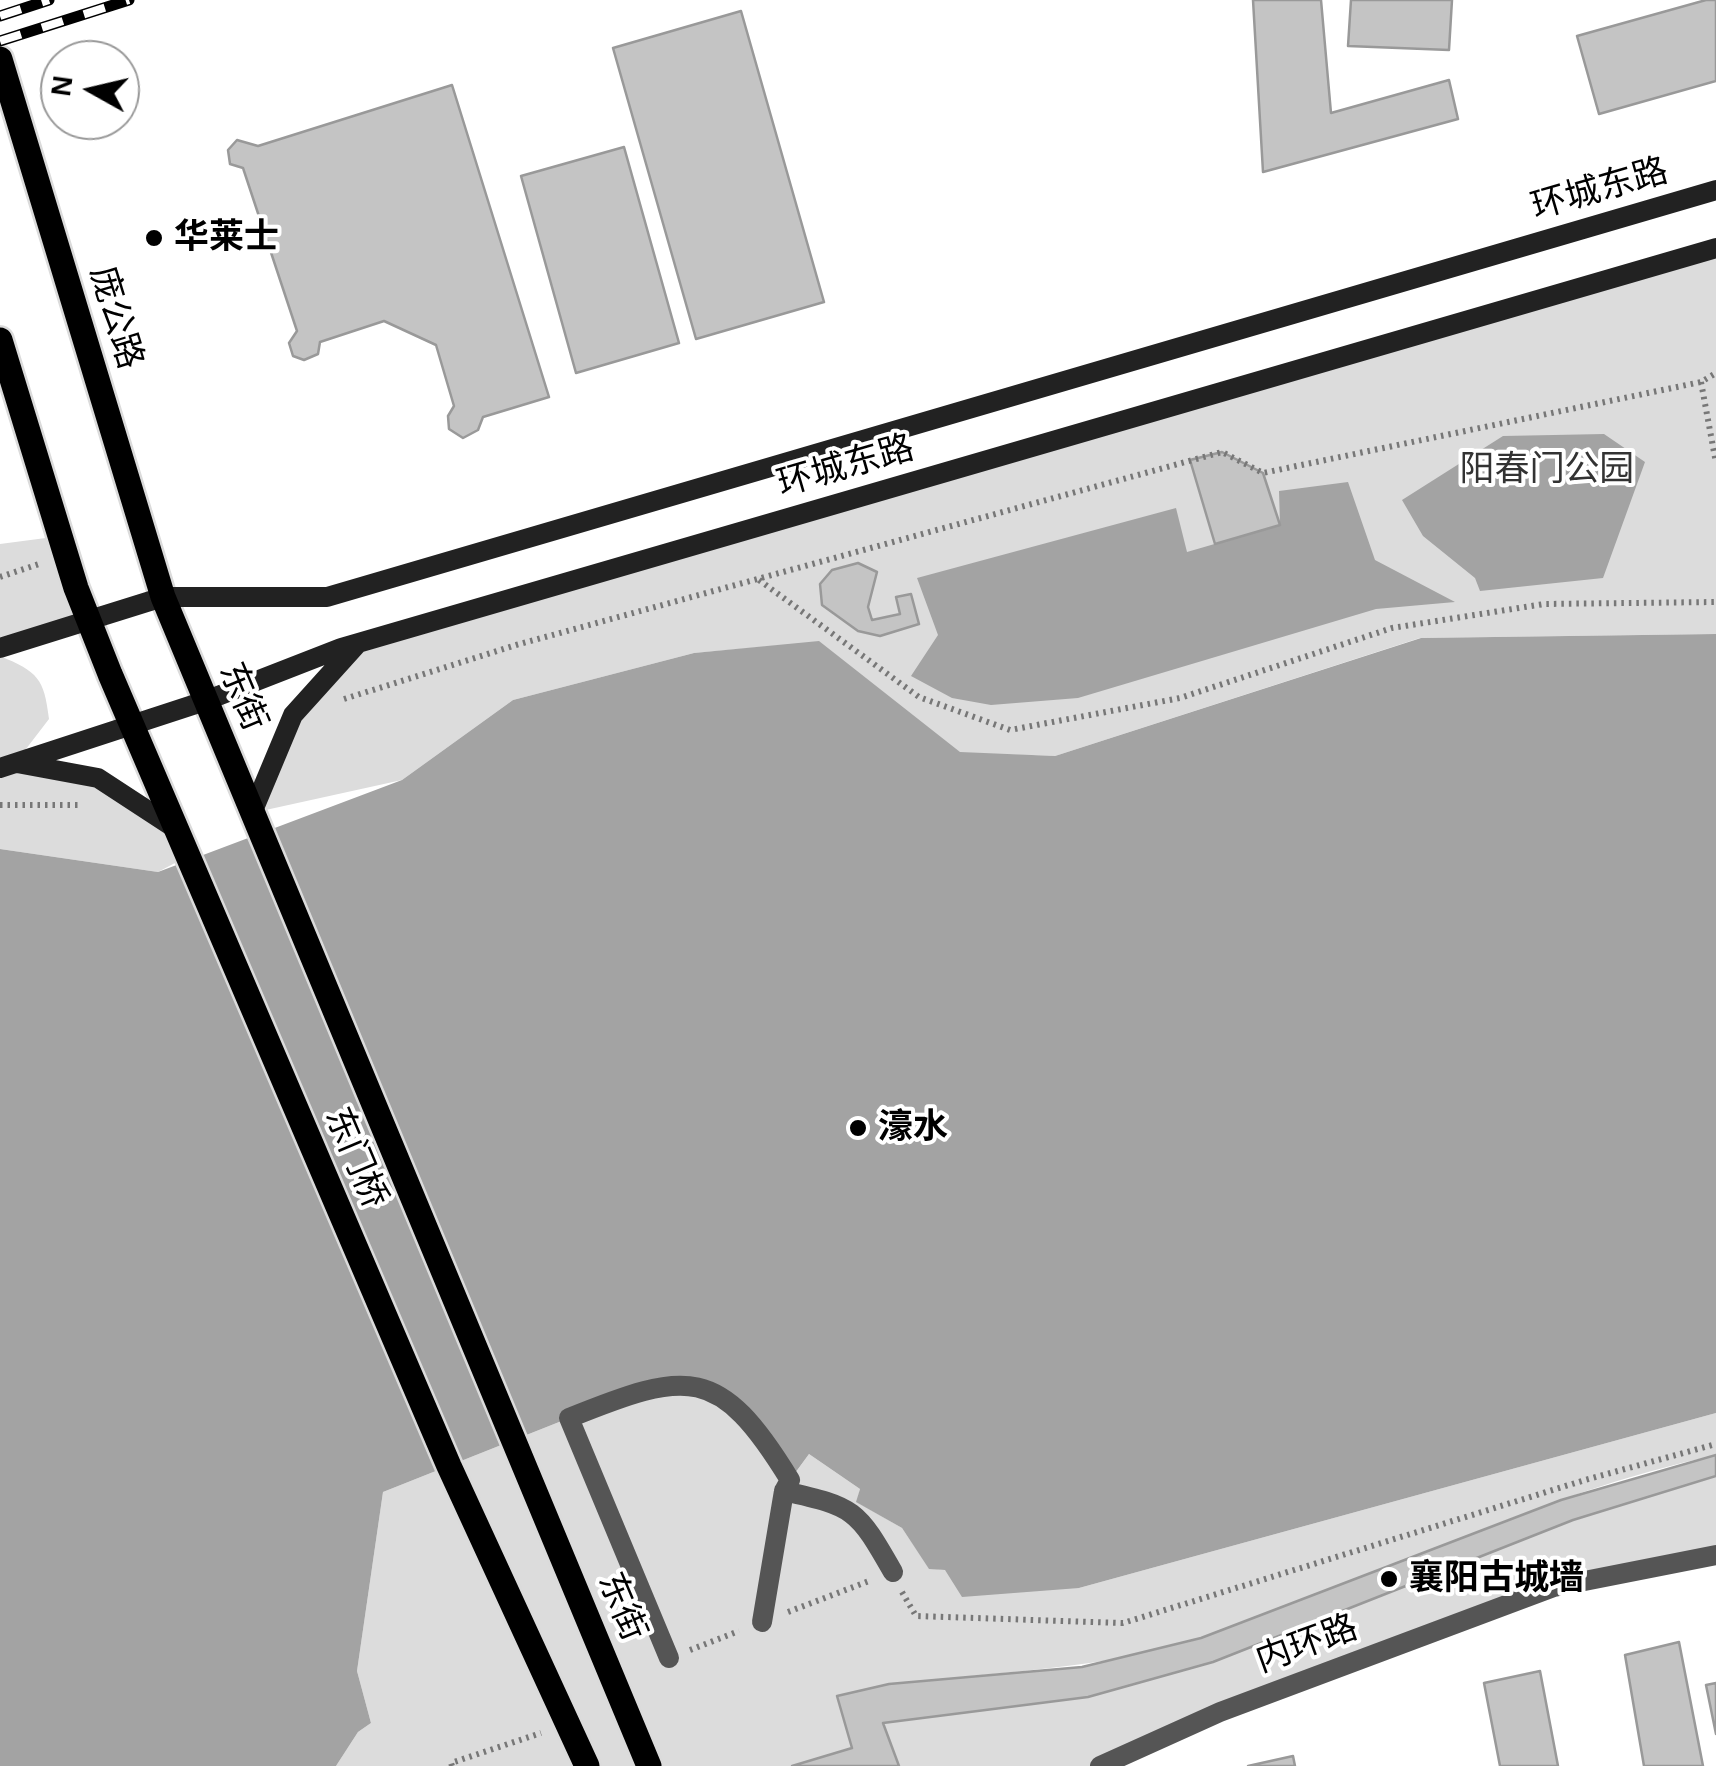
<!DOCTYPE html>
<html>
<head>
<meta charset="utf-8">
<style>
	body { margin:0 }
	#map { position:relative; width:1716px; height:1766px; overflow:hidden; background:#fff; font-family:Arial,sans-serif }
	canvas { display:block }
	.north { position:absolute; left:40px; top:40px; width:100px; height:100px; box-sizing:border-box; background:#fff; border:2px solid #999; border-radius:50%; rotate:278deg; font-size:28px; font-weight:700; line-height:40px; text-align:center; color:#000 }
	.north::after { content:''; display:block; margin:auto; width:35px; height:45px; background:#000; clip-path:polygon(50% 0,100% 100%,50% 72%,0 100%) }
</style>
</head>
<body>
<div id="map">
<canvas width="1716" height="1766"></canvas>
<div class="north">N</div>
</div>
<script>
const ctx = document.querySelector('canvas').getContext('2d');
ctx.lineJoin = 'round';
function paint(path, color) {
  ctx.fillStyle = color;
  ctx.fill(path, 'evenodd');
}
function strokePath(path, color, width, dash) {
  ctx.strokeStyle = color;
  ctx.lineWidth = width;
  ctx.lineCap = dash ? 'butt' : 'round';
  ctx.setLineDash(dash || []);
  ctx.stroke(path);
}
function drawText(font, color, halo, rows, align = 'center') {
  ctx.font = font + ' Arial,"Noto Sans SC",sans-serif';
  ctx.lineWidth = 8;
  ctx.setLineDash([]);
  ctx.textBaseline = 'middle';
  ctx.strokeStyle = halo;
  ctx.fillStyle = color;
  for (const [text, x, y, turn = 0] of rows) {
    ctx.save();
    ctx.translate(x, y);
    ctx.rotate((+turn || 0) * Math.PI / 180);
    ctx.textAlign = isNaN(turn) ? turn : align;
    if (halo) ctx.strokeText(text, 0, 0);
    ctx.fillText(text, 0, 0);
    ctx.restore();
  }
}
const green = new Path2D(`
	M1716,248v386l-296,4 -365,118 -95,-3 -141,-111 -125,11 -181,47 -111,80 -150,33 41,-98 65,-72z
	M61,536l28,87 -89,28v-107z
	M0,656c38,16 44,22 49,63l-33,43 82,16 78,51 12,27 -30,16 -158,-23z
	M678,1383l47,14 66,82 18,-25 51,35 -3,13 45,26 27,40 150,20 637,-175v42c-178,38 -341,126 -513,183 -119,39 -245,30 -365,58l14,52 -60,18h-456l22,-34 13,-9 -14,-52 26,-179 239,-95z
	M1716,1476v79l-162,32 -454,179h-201l-16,-43 205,-26 125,-35 360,-142z`);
const water = new Path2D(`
	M1604,434l41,28 -42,116 -123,13 -5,-13 -52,-42 -21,-36 101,-64z
	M1348,482l27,78 80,42 -79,7 -298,89 -87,7 -39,-7 -41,-22 27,-41 -21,-57 259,-70 11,44 93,-27 -1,-34z
	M1716,634v779l-637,175 -117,9 -17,-27 -16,-1 -27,-41 -46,-26 4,-13 -51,-35 -19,26 -65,-83 -47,-14 -56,14 -239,95 -26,179 14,52 -13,9 -22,34h-336v-917l158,23 244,-92 111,-80 181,-47 125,-12 141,111 95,4 366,-118z`);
const building = new Path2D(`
	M1253,0h68l10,113 118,-33 9,39 -195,53z
	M1351,0h101l-3,50 -101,-4z
	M1706,0h10v81l-117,33 -22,-78z
	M741,11l83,291 -128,37 -83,-291z
	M452,85l97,312 -66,20 -5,13 -15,8 -14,-9 -1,-13 6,-10 -18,-61 -52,-24 -64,21 -2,12 -14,6 -11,-4 -4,-13 8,-12 -54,-163 -13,-4 -2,-14 9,-10 21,6z
	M624,147l55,196 -103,30 -55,-197z
	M1222,452l41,21 17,52 -65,19 -25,-84z
	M858,563l19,9 -9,35 4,13 28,-6 -4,-17 15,-3 8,30 -39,12 -22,-5 -36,-26 -2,-21 12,-14z
	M1716,1455v21l-143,44 -360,142 -125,35 -205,26 16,43h-107l60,-18 -15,-52 52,-12 193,-17 119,-29 360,-138z
	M1679,1642l24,124h-59l-19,-111z
	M1540,1671l18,95h-58l-16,-83z
	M1716,1683v51l-10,-49z
	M1293,1756l2,10h-47z`);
const path = new Path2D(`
	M1701,382l15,81
	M0,577l42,-14
	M759,580l160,117 91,33 170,-32 212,-70 152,-24 172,-2
	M344,699l172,-54 706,-193 41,21 438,-91 15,-9
	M0,805h79
	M902,1592l14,24 207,7 462,-143 131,-36
	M788,1612l81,-31
	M690,1650l49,-19
	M452,1766l-1,-3 90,-30`);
const pedestrian = new Path2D(`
	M762,1622l22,-131c71,16 73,18 109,81
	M669,1658l-100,-240c119,-48 150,-54 221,62l-6,11`);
const tertiary = new Path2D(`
	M1100,1766l120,-54 334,-125 162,-32`);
const secondary = new Path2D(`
	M0,648l163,-51h164l1389,-407
	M17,763l81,15 78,51
	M0,768l205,-67 136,-53 1375,-400
	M252,813l41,-98 65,-72`);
const primary = new Path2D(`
	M0,59l163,538 486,1169
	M0,340l76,248 34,86 339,792 138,300`);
const rail = new Path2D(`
	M0,16l49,-16
	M0,41l129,-41`);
const markers = [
	[154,238,10,"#000"],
	[858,1128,10,"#000"],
	[1389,1579,10,"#000"]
];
const streetNames = [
	["环城东路",1600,190,-16],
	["庞公路",115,318,73],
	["环城东路",846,467,-16],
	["东街",242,697,67],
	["东门桥",355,1158,67],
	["东街",621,1607,67],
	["内环路",1307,1645,-20]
];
const poiNames = [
	["华莱士",174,238],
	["濠水",878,1128],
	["襄阳古城墙",1409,1579]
];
const parkNames = [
	["阳春门公园",1547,470]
];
paint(green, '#dcdcdc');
paint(water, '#a3a3a3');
paint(building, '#c4c4c4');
strokePath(building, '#999', 2.5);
strokePath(primary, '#dbdbdb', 30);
strokePath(path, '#777', 6, [2.5, 5]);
strokePath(pedestrian, '#555', 20);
strokePath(tertiary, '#555', 20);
strokePath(secondary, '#222', 20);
strokePath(primary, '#000', 25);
strokePath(rail, '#000', 11);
strokePath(rail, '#fff', 8, [22]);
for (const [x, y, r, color] of markers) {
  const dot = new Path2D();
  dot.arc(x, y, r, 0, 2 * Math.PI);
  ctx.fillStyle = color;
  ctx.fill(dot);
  strokePath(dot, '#fff', 4);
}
drawText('35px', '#000', '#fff', streetNames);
drawText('bold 35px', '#000', '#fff', poiNames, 'left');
drawText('35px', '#333', '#fff', parkNames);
</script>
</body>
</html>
